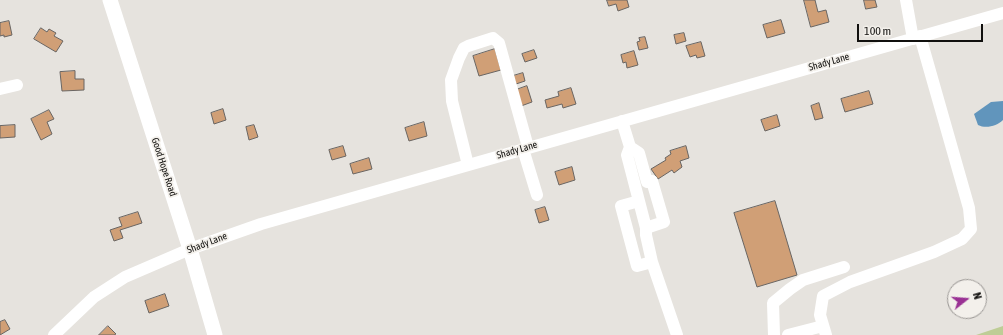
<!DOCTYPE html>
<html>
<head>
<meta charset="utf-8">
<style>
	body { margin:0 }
	#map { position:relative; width:1003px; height:335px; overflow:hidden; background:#e6e3de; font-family:"Asap Condensed",sans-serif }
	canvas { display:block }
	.north { position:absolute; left:947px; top:279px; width:40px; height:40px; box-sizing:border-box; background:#f3f0eb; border:1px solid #999693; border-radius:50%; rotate:73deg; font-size:11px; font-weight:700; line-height:16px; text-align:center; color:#11100e }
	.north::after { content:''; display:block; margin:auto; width:14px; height:18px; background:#9a3194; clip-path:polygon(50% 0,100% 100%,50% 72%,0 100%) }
	.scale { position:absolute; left:857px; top:24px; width:126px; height:18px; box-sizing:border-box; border:2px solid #11100e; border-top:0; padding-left:5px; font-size:12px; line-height:14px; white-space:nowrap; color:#11100e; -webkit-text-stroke:3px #f3f0eb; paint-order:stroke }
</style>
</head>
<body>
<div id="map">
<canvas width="1003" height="335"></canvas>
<div class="north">N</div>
<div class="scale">100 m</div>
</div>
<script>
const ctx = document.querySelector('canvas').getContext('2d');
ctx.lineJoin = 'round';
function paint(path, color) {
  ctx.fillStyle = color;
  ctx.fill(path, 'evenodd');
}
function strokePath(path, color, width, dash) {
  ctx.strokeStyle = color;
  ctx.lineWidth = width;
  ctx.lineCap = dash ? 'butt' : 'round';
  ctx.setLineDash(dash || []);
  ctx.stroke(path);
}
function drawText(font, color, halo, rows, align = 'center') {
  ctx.font = font + ' "Asap Condensed",sans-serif';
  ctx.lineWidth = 3.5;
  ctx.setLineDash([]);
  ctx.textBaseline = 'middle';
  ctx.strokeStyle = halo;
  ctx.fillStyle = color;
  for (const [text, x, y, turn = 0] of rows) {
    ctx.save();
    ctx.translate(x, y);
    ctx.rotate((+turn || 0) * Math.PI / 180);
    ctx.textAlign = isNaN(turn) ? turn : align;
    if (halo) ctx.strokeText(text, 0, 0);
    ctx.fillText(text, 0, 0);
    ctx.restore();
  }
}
const green = new Path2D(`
	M1003,326v9h-27z`);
const water = new Path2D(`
	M1003,101v19c-6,6 -17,9 -25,5l-4,-11 17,-12z`);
const building = new Path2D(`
	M607,0h20l2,7 -11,4 -2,-7 -7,2z
	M804,0h11l3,12 8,-2 3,12 -18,5z
	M864,0h11l2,7 -11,2z
	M781,20l4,13 -18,5 -4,-13z
	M9,21l3,14 -8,2v-2l-4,1v-13z
	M41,28l6,4 2,-3 7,4 -2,3 9,5 -7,11 -22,-13z
	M684,33l2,8 -10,3 -2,-9z
	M645,37l3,11 -9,2 -2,-8 3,-1 -1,-3z
	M701,42l4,14 -8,2 -1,-3 -6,2 -4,-11z
	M495,49l6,21 -22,6 -6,-20z
	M534,50l3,8 -12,4 -3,-8z
	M634,51l4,14 -11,3 -1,-6 -3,1 -2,-8z
	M75,71v8h9v11l-22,1 -2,-19z
	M523,73l2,8 -9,3 -3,-8z
	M527,86l5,16 -11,4 -5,-16z
	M571,88l5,16 -13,4 -1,-4 -15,4 -2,-8 14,-4 -1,-4z
	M869,91l4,13 -28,8 -4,-13z
	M819,103l4,15 -8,2 -4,-14z
	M223,109l3,11 -12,4 -3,-11z
	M49,110l5,9 -7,3 5,12 -11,6 -10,-21z
	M777,115l3,11 -15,5 -4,-11z
	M424,122l3,14 -18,5 -4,-13z
	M15,125v12l-15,1v-12z
	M254,125l4,12 -9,3 -3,-13z
	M343,146l3,10 -14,4 -3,-10z
	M686,146l3,12 -9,3 2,6 -8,6 -2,-3 -14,9 -7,-10 15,-9 -1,-2 6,-4 -1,-3z
	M369,158l3,11 -19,5 -3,-10z
	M572,167l3,13 -16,5 -4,-13z
	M775,201l22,74 -40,12 -23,-74z
	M545,207l4,13 -10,3 -4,-13z
	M138,212l4,11 -22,7 3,8 -9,3 -4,-11 12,-4 -3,-8z
	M165,294l4,12 -20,7 -4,-12z
	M5,320l5,9 -10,6v-13z
	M108,326l8,8 -2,1h-15z`);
const minor = new Path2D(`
	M906,0l7,39
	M0,89l17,-4
	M622,121l8,26 9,6 8,29 5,-1 12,41 -18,6 -19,-73 3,-8
	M523,149l14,46
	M468,165l-16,-64 -1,-21 8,-22 5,-10 4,-2 25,-8 6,5 29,104
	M639,201l-18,5 16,60 15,-4 -6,-27v-7
	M652,262l25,73
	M54,335l40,-38 31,-20 65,-28 71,-25 742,-211
	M774,335l-1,-32 17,-14 13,-9 41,-13
	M788,335l35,-9
	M826,335l-6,-20 3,-19 27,-14 84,-30 28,-13 9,-10 -2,-21 -49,-172`);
const major = new Path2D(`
	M110,0l80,249 25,86`);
const streetNames = [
	["Shady Lane",829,62,-16],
	["Shady Lane",517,150,-16],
	["Good Hope Road",164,167,72],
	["Shady Lane",207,243,-21]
];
paint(green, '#becd96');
paint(water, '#6195bc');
paint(building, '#d09f76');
strokePath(building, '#696562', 1);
strokePath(minor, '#fff', 12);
strokePath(major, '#fff', 15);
drawText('10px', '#11100e', '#f3f0eb', streetNames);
</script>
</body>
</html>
